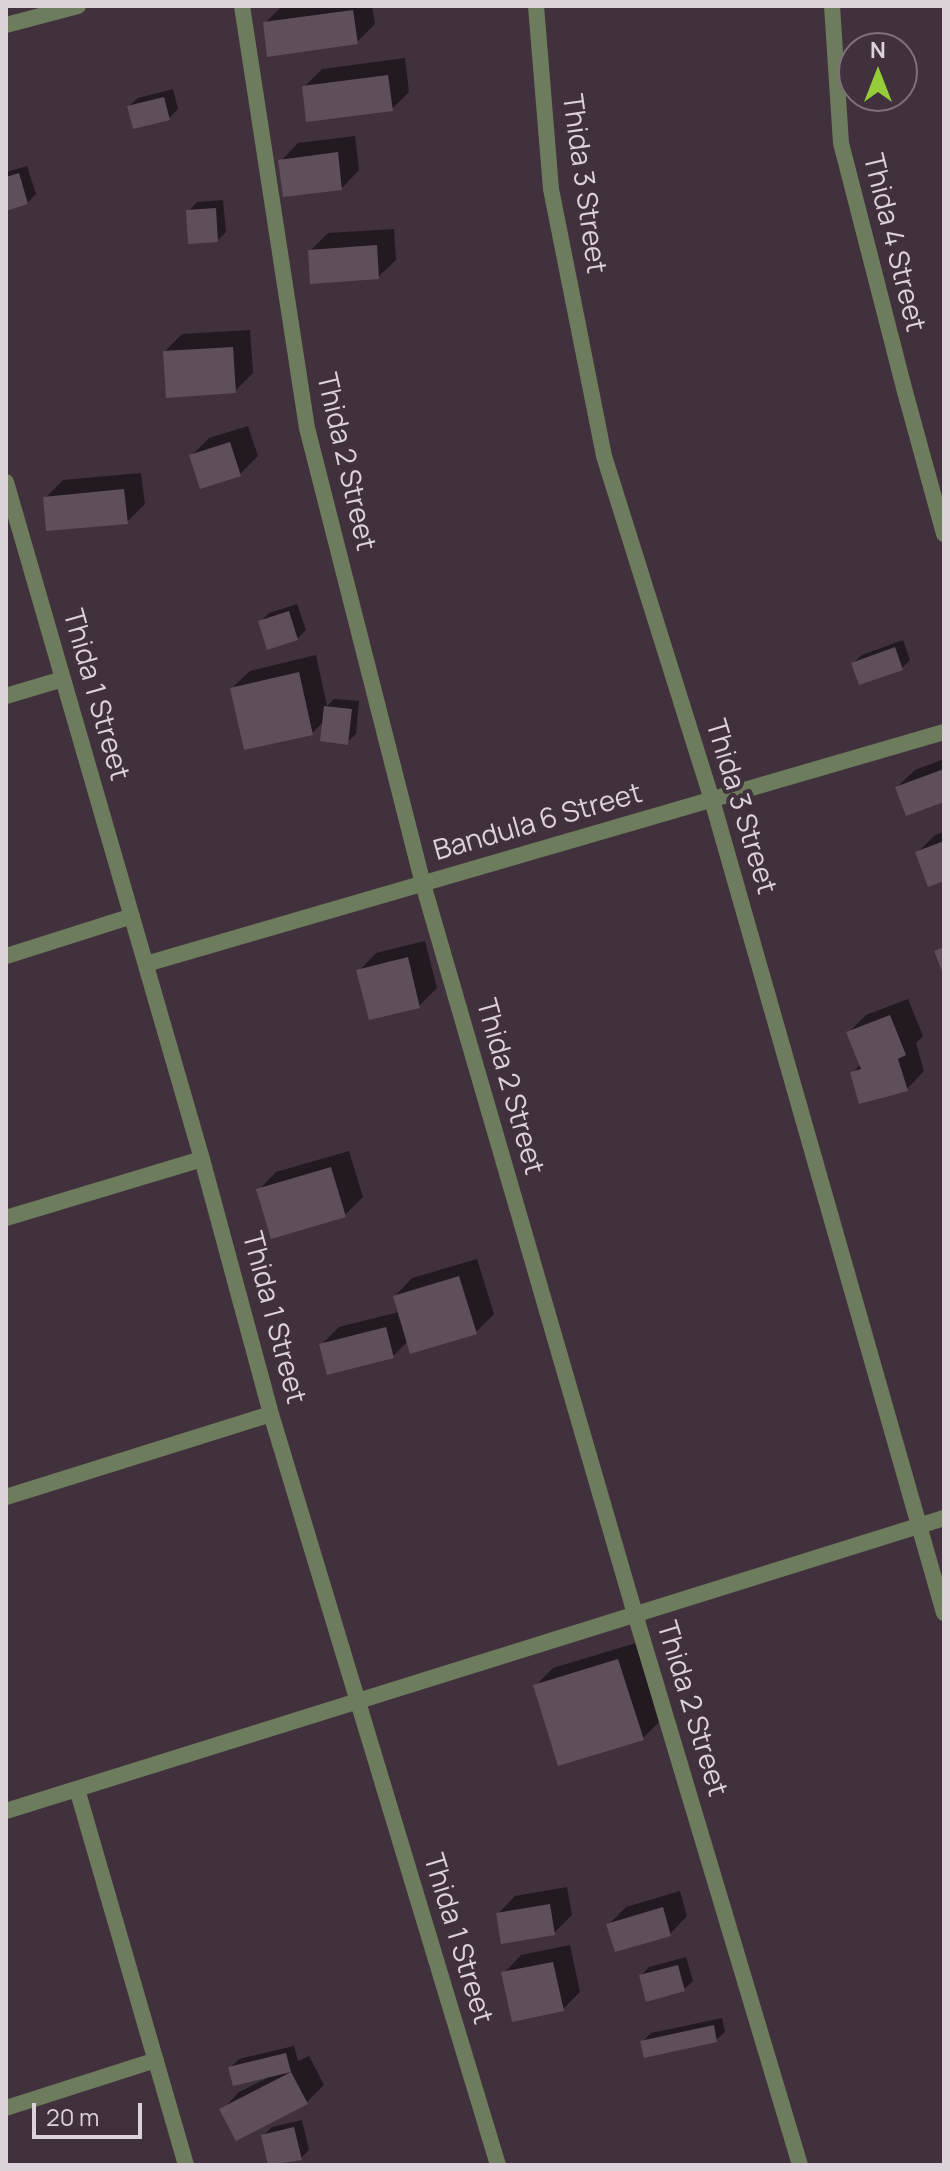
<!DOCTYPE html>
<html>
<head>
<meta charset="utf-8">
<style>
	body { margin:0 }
	#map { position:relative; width:950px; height:2171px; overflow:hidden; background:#40313c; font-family:Manrope,sans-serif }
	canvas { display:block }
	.frame { position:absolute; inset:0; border:8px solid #dcd2d9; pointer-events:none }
	.north { position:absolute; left:838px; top:32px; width:80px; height:80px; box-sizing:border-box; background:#40313c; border:2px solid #7e717b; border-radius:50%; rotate:0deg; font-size:22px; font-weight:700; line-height:32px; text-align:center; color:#dcd2d9 }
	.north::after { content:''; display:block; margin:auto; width:28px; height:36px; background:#96cc39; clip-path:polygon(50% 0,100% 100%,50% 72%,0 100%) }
	.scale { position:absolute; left:32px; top:2103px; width:110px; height:36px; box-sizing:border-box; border:4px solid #dcd2d9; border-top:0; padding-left:10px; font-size:24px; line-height:28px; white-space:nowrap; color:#dcd2d9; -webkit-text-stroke:6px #40313c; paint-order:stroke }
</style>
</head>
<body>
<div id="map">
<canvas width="950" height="2171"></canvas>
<div class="frame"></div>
<div class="north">N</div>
<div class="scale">20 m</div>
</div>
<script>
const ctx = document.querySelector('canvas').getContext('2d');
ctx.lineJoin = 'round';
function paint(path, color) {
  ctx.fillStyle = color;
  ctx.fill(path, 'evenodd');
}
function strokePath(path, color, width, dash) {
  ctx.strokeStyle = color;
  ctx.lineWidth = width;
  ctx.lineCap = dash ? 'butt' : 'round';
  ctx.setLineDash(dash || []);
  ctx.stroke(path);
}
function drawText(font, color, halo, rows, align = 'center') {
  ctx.font = font + ' Manrope,sans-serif';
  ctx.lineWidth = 8;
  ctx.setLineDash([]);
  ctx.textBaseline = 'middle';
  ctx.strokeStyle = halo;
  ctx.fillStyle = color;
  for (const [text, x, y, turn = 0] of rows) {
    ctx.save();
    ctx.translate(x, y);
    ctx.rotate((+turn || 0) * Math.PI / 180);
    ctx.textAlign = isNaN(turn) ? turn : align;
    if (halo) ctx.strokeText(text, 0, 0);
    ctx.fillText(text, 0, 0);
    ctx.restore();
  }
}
const shadow = new Path2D(`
	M282,6h90l3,18 -18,18 -92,-19z
	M405,58l4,34 -17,17 -88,-22 18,-18z
	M173,89l5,20 -9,9 -40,-12 9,-8z
	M355,136l4,34 -17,18 -61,-27 17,-18z
	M27,166l9,28 -9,9 -21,5v-36z
	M223,200l3,32 -9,9 -28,-30 8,-9z
	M394,229l2,31 -18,17 -68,-26 18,-18z
	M250,330l3,43 -18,18 -70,-40 17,-17z
	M248,426l10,30 -18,18 -48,-19 17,-17z
	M141,473l4,31 -18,18 -82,-24 18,-18z
	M297,604l9,26 -9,9 -37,-17 9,-9z
	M903,640l7,20 -8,8 -49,-5 9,-8z
	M316,655l11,51 7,-7 25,2 -3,33 -9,8 -23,-21 -12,12 -80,-45 18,-17z
	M944,759v41l-47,-13 18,-17z
	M944,832v47l-27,-26 18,-18z
	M425,941l12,47 -18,18 -60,-35 17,-18z
	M908,999l15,37 -7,7 8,28 -17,18 -55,-16 9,-9 -12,-32 17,-17z
	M349,1151l14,46 -18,18 -86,-25 17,-18z
	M477,1259l17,55 -18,18 -68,9 -15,15 -72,-11 18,-18 60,-15 -4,-16 17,-18z
	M636,1643l25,77 -18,18 -108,-52 18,-18z
	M567,1887l5,28 -18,18 -56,-19 17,-18z
	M680,1891l7,25 -17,18 -62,-9 18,-18z
	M570,1945l10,47 -17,17 -59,-36 17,-18z
	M686,1957l7,24 -9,8 -43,-13 8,-9z
	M722,2018l3,14 -9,8 -73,1 8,-8z
	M294,2046l4,15 11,-5 15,29 -18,18 -84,7 17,-18 28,-14 -36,-11 8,-8z
	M302,2120l7,30 -8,8 -31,7 -7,-29 9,-9z`);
const building = new Path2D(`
	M353,10l5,34 -91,13 -4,-35z
	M388,75l5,36 -87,11 -4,-36z
	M164,97l6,23 -37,9 -6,-23z
	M338,152l4,38 -59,7 -5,-37z
	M19,173l9,31 -22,7v-34z
	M216,208l2,34 -30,2 -2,-34z
	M377,245l2,34 -69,5 -2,-34z
	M233,347l3,46 -70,5 -3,-47z
	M230,442l11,34 -41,13 -11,-34z
	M124,489l4,35 -82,7 -3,-34z
	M289,611l9,29 -31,10 -9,-29z
	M895,647l8,23 -44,15 -8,-22z
	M299,672l14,63 -69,15 -14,-62z
	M324,706l28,3 -4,36 -28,-4z
	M944,769v33l-38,14 -11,-29z
	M944,841v40l-16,6 -13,-35z
	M944,947v29l-10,-25z
	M408,957l12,51 -51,12 -13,-50z
	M890,1015l16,40 -8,4 10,32 -49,13 -9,-32 11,-3 -15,-37z
	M331,1167l15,50 -75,22 -15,-50z
	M459,1276l18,58 -67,20 -17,-58z
	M386,1327l8,31 -67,17 -8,-31z
	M618,1659l26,81 -86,26 -25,-81z
	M550,1904l5,31 -54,9 -5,-31z
	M663,1907l8,29 -56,16 -9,-28z
	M553,1962l11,49 -52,11 -11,-50z
	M678,1965l7,26 -39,11 -7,-27z
	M714,2025l3,17 -73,16 -4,-17z
	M286,2053l5,19 -58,14 -5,-19z
	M291,2072l17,32 -72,37 -17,-32z
	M294,2127l8,33 -34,5 -7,-30z`);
const street = new Path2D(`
	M242,6l65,422 116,456 212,730 165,551
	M536,6l15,183 53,267 108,344 232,813
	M832,6l9,137 63,245 40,146
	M6,25l72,-19
	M6,482l196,677 69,255 227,751
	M6,696l57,-17
	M6,956l126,-40
	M146,964l798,-232
	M6,1218l196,-59
	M6,1497l265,-83
	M77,1789l109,376
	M6,1811l938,-293
	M6,2108l150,-48`);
const streetNames = [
	["Thida 3 Street",583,184,82],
	["Thida 4 Street",893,243,76],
	["Thida 2 Street",345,462,77],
	["Thida 1 Street",95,695,74],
	["Thida 3 Street",740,807,73],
	["Bandula 6 Street",538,823,-16],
	["Thida 2 Street",509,1087,74],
	["Thida 1 Street",273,1318,75],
	["Thida 2 Street",691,1709,73],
	["Thida 1 Street",457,1939,73]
];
paint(shadow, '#0007');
paint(building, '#5f4f5b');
strokePath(street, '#6d7c5c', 16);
drawText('28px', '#dcd2d9', '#40313c', streetNames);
</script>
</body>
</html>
